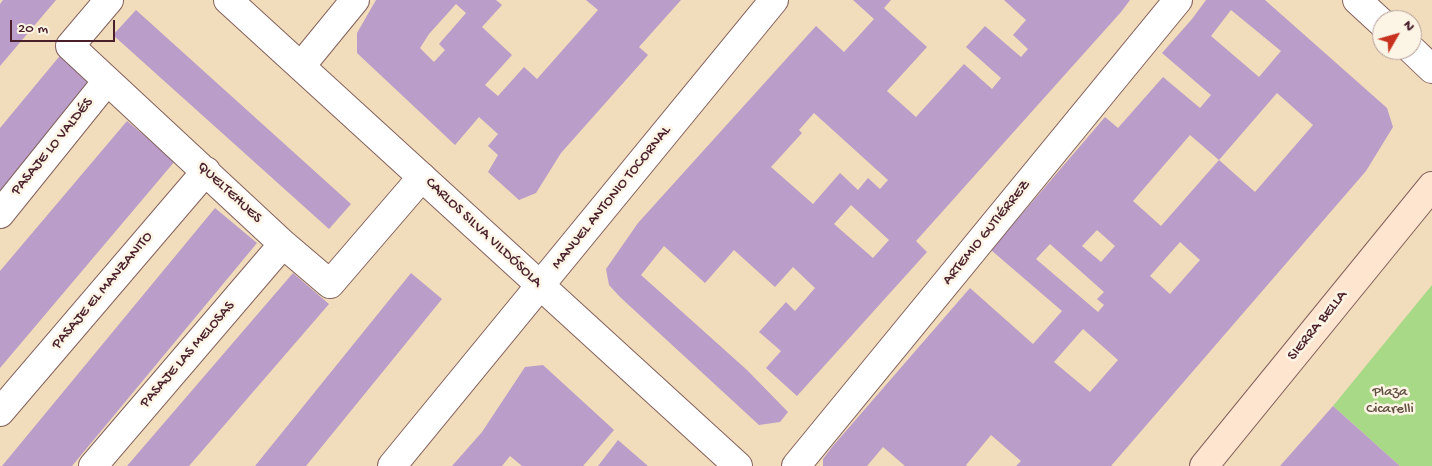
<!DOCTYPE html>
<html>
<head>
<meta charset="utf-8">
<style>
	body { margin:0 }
	#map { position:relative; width:1432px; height:466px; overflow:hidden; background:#f1dcbb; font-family:"Gochi Hand",sans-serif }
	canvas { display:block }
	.north { position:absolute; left:1372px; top:10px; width:50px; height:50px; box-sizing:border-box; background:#fcf5e5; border:1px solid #b59f9b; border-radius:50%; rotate:52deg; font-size:14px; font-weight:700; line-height:20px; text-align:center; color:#4a1f2b }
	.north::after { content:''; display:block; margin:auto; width:18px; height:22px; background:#c8321e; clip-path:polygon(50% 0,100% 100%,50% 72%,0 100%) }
	.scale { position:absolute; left:10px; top:20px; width:105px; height:22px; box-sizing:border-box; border:2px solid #4a1f2b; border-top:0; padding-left:6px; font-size:15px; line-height:18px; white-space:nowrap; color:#4a1f2b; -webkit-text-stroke:4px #fcf5e5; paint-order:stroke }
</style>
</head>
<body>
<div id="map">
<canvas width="1432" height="466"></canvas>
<div class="north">N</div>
<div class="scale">20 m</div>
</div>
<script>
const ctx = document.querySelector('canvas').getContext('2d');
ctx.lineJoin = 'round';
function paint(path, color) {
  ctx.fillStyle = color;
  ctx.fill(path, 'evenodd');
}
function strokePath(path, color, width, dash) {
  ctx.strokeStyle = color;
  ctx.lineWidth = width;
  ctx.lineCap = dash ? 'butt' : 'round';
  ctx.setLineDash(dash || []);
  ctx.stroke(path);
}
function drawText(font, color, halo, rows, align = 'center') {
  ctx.font = font + ' "Gochi Hand",sans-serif';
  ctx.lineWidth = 5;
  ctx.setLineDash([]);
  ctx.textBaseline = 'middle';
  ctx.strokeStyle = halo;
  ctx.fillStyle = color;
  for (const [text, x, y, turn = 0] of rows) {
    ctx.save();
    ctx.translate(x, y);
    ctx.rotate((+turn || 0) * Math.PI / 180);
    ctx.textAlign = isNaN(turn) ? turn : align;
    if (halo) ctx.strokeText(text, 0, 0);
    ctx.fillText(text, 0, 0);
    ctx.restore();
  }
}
const green = new Path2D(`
	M1432,285v181h-32l-67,-60z`);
const building = new Path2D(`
	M3,0h53l-56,66v-62z
	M376,0h120l6,5 -20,22 30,28 -27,30 13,11 26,-29 13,12 61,-69 -12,-10h95l-42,47 9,8 -87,98 -25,40 -17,7 -31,-28 10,-17 -10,-9 10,-12 -19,-17 -24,28 -98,-92v-20zM456,4l10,9 -27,31 6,6 -11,12 -14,-14 9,-14z
	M853,0h38l-7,8 43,39 -40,44 29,26 48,-53 28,25 9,-11 -35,-31 19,-21 36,31 7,-8 -15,-14 13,-15 -22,-20h126l-9,12 -205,229 11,11 -130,144 -31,-28 15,-17 -22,-19 27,-30 9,9 20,-23 -22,-21 -18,20 -41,-37 -29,33 -41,-37 -23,29 106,95 41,42 -8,10 -21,3 -139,-128 -11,-12 -3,-16 32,-46 178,-197 28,26 30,-33zM814,113l74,67 -8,9 -12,-11 -10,12 -18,-17 -27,31 -42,-37 31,-34 -3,-3zM851,205l38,35 -16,18 -39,-34z
	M1206,0h59l122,108 6,19 -27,44 -255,295h-95l5,-5 -30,-26 -25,30 1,1h-62l-22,-19 -16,19h-44v-7l9,-12 138,-159 63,56 29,-33 -71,-61 114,-133 13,11 45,-51 37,31 11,-13 -49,-42 30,-34zM1231,10l50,41 -22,26 -48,-41zM1277,93l36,32 -58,67 -36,-32zM1190,135l29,25 -58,66 -28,-25zM1097,230l18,16 -14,16 -19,-16zM1180,242l20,18 -30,34 -20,-18zM1050,244l54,48 -7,7 7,6 -6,7 -62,-53zM1083,329l35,31 -28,32 -36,-30z
	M136,10l215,194 -22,25 -216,-194z
	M63,52l33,28 -96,116v-68z
	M127,121l48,40 -175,207v-97z
	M215,208l42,35 -185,223h-70z
	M293,273l36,31 -140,162h-62z
	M411,273l31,26 -136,167h-51z
	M543,365l71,65 -31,36h-61l-12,-10 -8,10h-50l30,-34 43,-65z
	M1333,406l58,52 9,8h-120z
	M618,440l30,26h-50z`);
const minor = new Path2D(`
	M109,0l-39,46 213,198 47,40 92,-107
	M301,66l54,-66
	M0,214l107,-133
	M0,412l206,-241
	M93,466l190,-222
	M392,466l382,-466
	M796,466l382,-466`);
const tertiary = new Path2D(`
	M228,0l510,466
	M1357,0l25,23
	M1412,50l20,19`);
const secondary = new Path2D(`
	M1204,466l228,-280`);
const streetNames = [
	["PASAJE LO VALDÉS",53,147,-51],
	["QUELTEHUES",229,193,43],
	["MANUEL ANTONIO TOCORNAL",612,198,-51],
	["CARLOS SILVA VILDÓSOLA",483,233,43],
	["ARTEMIO GUTIÉRREZ",987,233,-51],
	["PASAJE EL MANZANITO",103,291,-50],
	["SIERRA BELLA",1318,326,-51],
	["PASAJE LAS MELOSAS",188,355,-49]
];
const parkNames = [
	["Plaza",1390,393],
	["Cicarelli",1390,410]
];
paint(green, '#a8d987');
paint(building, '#ba9dc8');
strokePath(minor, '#84615d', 30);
strokePath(tertiary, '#84615d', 30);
strokePath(secondary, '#84615d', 30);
strokePath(minor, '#fff', 28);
strokePath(tertiary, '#fff', 28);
strokePath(secondary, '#fde5d0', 28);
drawText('15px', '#4a1f2b', '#fcf5e5', streetNames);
drawText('15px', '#624e42', '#fcf5e5', parkNames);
</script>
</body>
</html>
